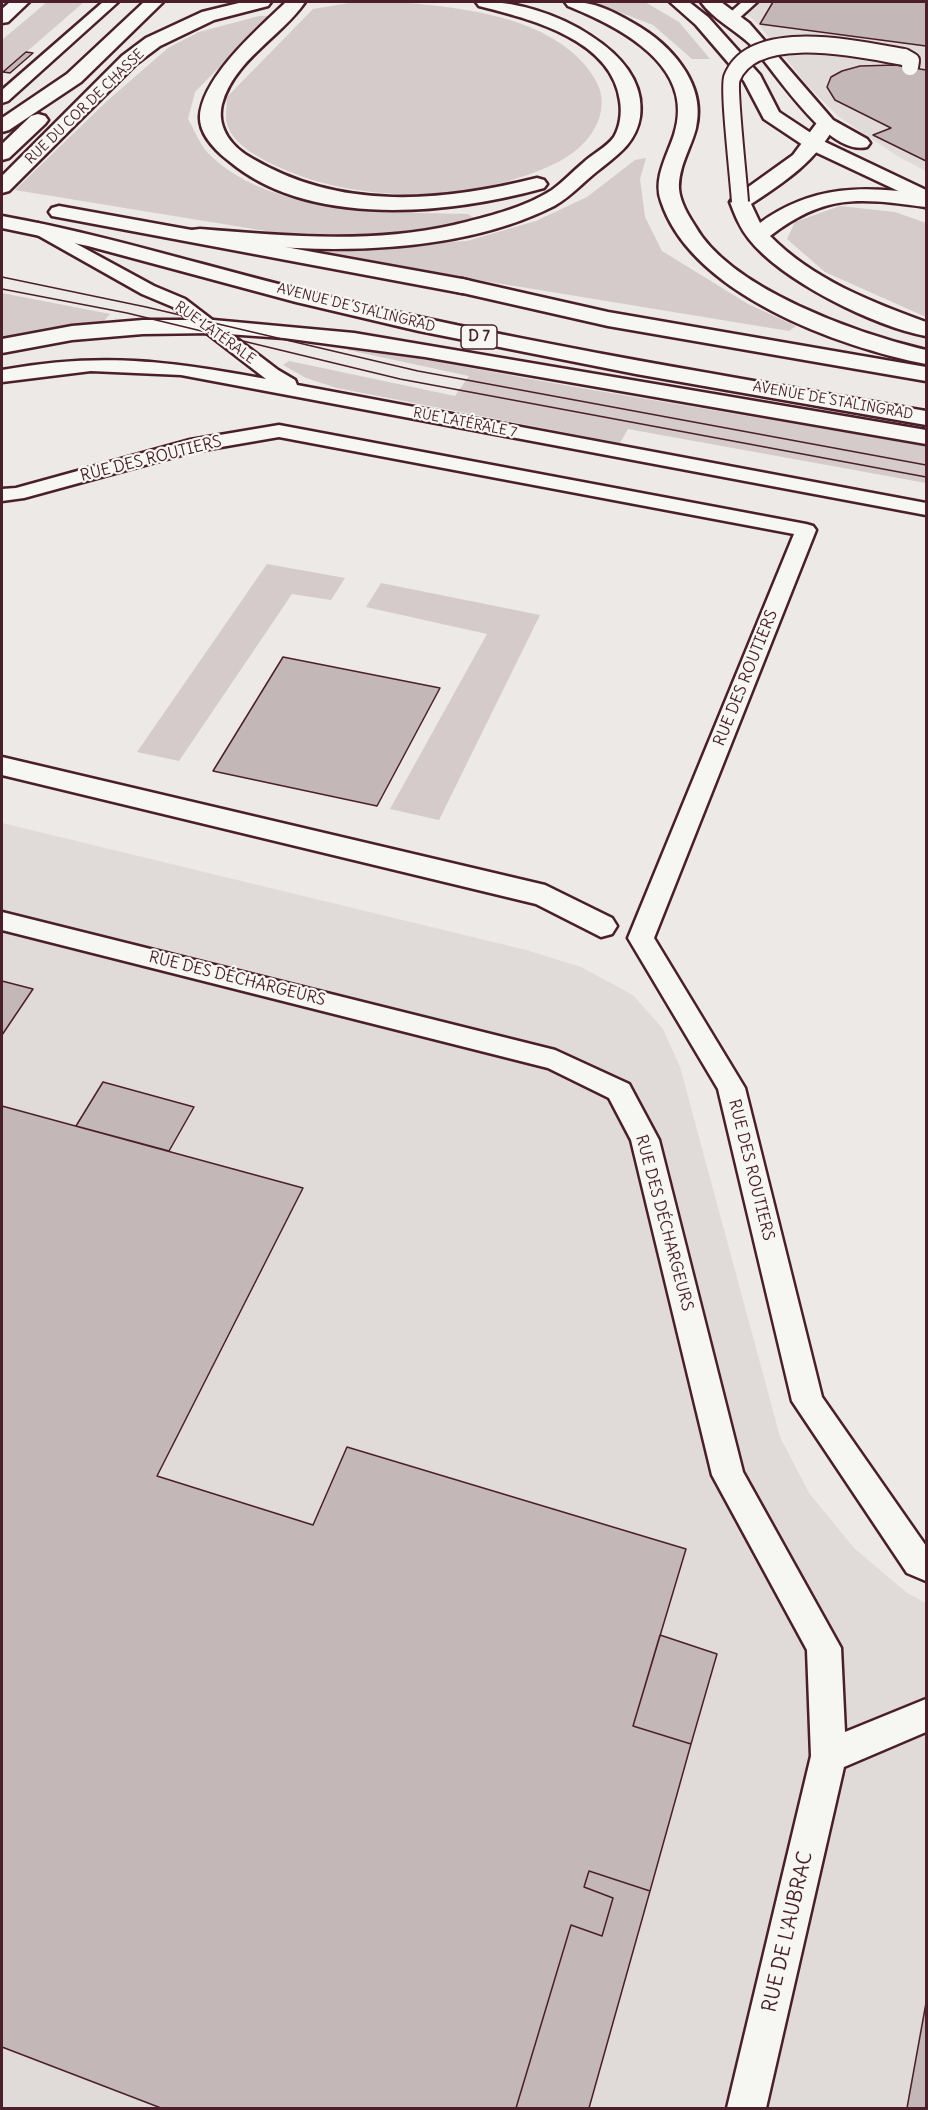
<!DOCTYPE html>
<html>
<head>
<meta charset="utf-8">
<style>
	body { margin:0 }
	#map { position:relative; width:928px; height:2110px; overflow:hidden; background:#ece9e6; font-family:Delius,sans-serif }
	canvas { display:block }
	.frame { position:absolute; inset:0; border:3px solid #4a1f2b; pointer-events:none }
</style>
</head>
<body>
<div id="map">
<canvas width="928" height="2110"></canvas>
<div class="frame"></div>
</div>
<script>
const ctx = document.querySelector('canvas').getContext('2d');
ctx.lineJoin = 'round';
function paint(path, color) {
  ctx.fillStyle = color;
  ctx.fill(path, 'evenodd');
}
function strokePath(path, color, width, dash) {
  ctx.strokeStyle = color;
  ctx.lineWidth = width;
  ctx.lineCap = dash ? 'butt' : 'round';
  ctx.setLineDash(dash || []);
  ctx.stroke(path);
}
function drawText(font, color, halo, rows, align = 'center') {
  ctx.font = font + ' Delius,sans-serif';
  ctx.lineWidth = 4.5;
  ctx.setLineDash([]);
  ctx.textBaseline = 'middle';
  ctx.strokeStyle = halo;
  ctx.fillStyle = color;
  for (const [text, x, y, turn = 0] of rows) {
    ctx.save();
    ctx.translate(x, y);
    ctx.rotate((+turn || 0) * Math.PI / 180);
    ctx.textAlign = isNaN(turn) ? turn : align;
    if (halo) ctx.strokeText(text, 0, 0);
    ctx.fillText(text, 0, 0);
    ctx.restore();
  }
}
const built = new Path2D(`
	M734,2h192v169l-27,-14 -60,-40 -32,-32 -48,-60z
	M2,823l524,127 55,17 52,28 30,34 17,38 100,370 29,56 45,55 53,45 19,10v505h-924z`);
const green = new Path2D(`
	M47,2h37l-82,71v-33z
	M400,2c61,6 142,13 185,63 11,14 19,26 16,45 -3,23 -24,43 -45,53 -84,41 -203,42 -286,0 -16,-8 -38,-21 -43,-39 -2,-8 0,-19 0,-27l86,-88 36,-6z
	M593,2h52l34,20 31,37h-18l-39,-34z
	M259,16h10l-74,76 -7,27c6,10 11,23 18,32 60,64 181,61 262,63l6,4 -38,9 -76,9 -82,-3 -263,-43 92,-89 61,-53 31,-16z
	M646,158l-6,21 5,38 17,34 86,53 48,22 -7,5 -469,-77 2,-4 145,-9 69,-20 51,-24 48,-37z
	M840,206l55,6 31,11v94l-101,-45 -38,-33 8,-17z
	M2,293l108,21 -8,9 -100,17z
	M351,346l218,40 357,60v37l-298,-54 -8,14 -283,-55 -31,-10 -23,-13 6,-4 166,35 14,-20 -121,-26z
	M267,564l78,14 -14,22 -39,-6 -113,167 -42,-9z
	M381,583l159,32 -101,205 -49,-11 97,-175 -121,-27z`);
const building = new Path2D(`
	M773,2h153v44l-166,-22z
	M26,52l7,1 -23,20 -7,-1z
	M896,65l30,5v91l-53,-26 18,-7 -56,-28 -8,-13 4,-10 11,-6 18,-5z
	M283,657l157,31 -63,118 -164,-35z
	M2,981l31,8 -31,46z
	M103,1082l91,25 -25,44 -93,-25z
	M2,1106l301,82 -146,288 156,49 34,-78 339,102 -53,177 58,18 -41,147 -61,-20 -5,16 29,11 -11,38 -31,-11 -55,183h-355l-159,-61z
	M660,1635l57,19 -26,90 -58,-18z
	M589,1871l61,20 -61,217h-73l55,-183 31,11 11,-38 -29,-11z
	M926,2003v105h-19z`);
const lane = new Path2D(`
	M103,2h15l-110,99 -6,2v-13z
	M742,2h15l-21,19h-10l-2,-3z
	M38,223l116,63 31,13 93,71 17,10 2,5 629,118v12l-745,-140 -90,-4 -89,11v-12c98,-18 168,-9 264,9l-93,-72 -31,-13 -110,-62 -3,-4z
	M279,425l527,99 7,2 3,4 -162,408 91,150 77,309 104,149v35l-19,-8 -115,-172 -74,-312 -90,-151 166,-404 -515,-97 -87,15 -168,46 -22,3v-12l14,-1 174,-48z
	M2,912l553,138 74,34 30,56 84,332 98,176 4,84 81,-33v33l-82,35 -78,341h-39l84,-352 -4,-106 -95,-175 -81,-335 -22,-42 -61,-30 -546,-138z`);
const street = new Path2D(`
	M144,2h19l-82,80 -72,48 -7,2v-14l65,-44z
	M243,2h28l-3,4 -54,14 -54,26 -24,18 -127,127 -7,2v-17l120,-120 24,-18 56,-26z
	M286,2h19c-24,35 -71,58 -83,102 -6,25 11,44 31,55 89,52 188,43 284,19l7,2 3,4 -3,4c-94,26 -234,41 -315,-27 -13,-10 -30,-27 -29,-45 3,-40 59,-88 86,-114z
	M476,2c38,-2 84,13 115,34 28,18 54,45 49,81 -4,25 -21,37 -40,52 -16,12 -28,27 -46,37 -87,44 -199,47 -294,40 -22,-1 -46,-1 -68,-6l-3,-5 3,-5 8,-1c84,7 171,15 254,-4 32,-8 70,-17 98,-35 11,-8 20,-18 31,-27 9,-9 23,-15 31,-26 6,-10 8,-24 6,-36 -8,-62 -90,-82 -141,-95z
	M565,2c25,-2 46,8 68,21 36,20 74,60 63,105 -5,20 -18,39 -17,61 1,13 9,26 16,37 36,64 164,108 231,124v14c-87,-17 -235,-70 -265,-163 -8,-22 6,-45 13,-66 23,-69 -54,-108 -106,-129z
	M38,114l7,2 3,4 -3,4 -36,34 -7,2v-16l29,-28z
	M143,320h70l141,13 572,97v14l-501,-87 -141,-19 -71,-5 -70,1 -71,6 -70,13v-14l70,-13z
	M2,757l543,128 67,33 5,8 -5,8 -11,3 -65,-33 -534,-129z`);
const secondary = new Path2D(`
	M10,2h19l-21,20 -6,1v-14z
	M670,2h19l19,15 52,58 19,37 44,29 103,49v14l-117,-55 -45,-30 -20,-38 -48,-56z
	M701,2h20l28,21 84,97 34,19 3,4 -3,4c-40,10 -92,-77 -117,-103 -15,-14 -38,-26 -49,-42z`);
const primary = new Path2D(`
	M59,206l403,73 8,2 3,5 -3,5 -8,2 -410,-77 -3,-4 3,-4z
	M2,216c117,21 230,59 346,85 191,45 385,76 578,110v14l-290,-51 -217,-43 -123,-29 -208,-56 -86,-18z`);
const highway = new Path2D(`
	M826,118l10,6c-20,37 -50,57 -85,80l9,19c52,-38 106,-38 166,-28v12c-67,-9 -100,-14 -156,29 42,43 101,66 156,86v14c-52,-10 -144,-55 -177,-97 -9,-11 -14,-24 -19,-37l3,-4 60,-43 26,-35z
	M462,279l146,33 318,55v14l-318,-55 -154,-35 -3,-5 3,-5z`);
const tram = new Path2D(`
	M2,277l144,30 272,64 508,94
	M2,289l125,24 273,66 526,98`);
const laneBridge = new Path2D(`
	M740,202c-1,-19 -12,-114 -8,-124 21,-54 130,-28 172,-21l7,4 -1,6`);
const farStreetnames = [
	["RUE DU COR DE CHASSE",85,107,-44],
	["AVENUE DE STALINGRAD",356,308,14],
	["RUE LATÉRALE",215,333,36],
	["AVENUE DE STALINGRAD",833,401,10],
	["RUE LATÉRALE 7",465,423,11]
];
const shields = [
	[479,337,36]
];
const shieldNames = [
	["D 7",479,337]
];
const streetNames = [
	["RUE DES ROUTIERS",151,459,-14],
	["RUE DES ROUTIERS",746,678,-68],
	["RUE DES DÉCHARGEURS",237,979,14],
	["RUE DES ROUTIERS",751,1170,76],
	["RUE DES DÉCHARGEURS",664,1223,75]
];
const nearStreetnames = [
	["RUE DE L'AUBRAC",788,1932,-77]
];
paint(built, '#e0dad8');
paint(green, '#d4cbca');
paint(building, '#c4b7b7');
strokePath(building, '#4a1f2b', 1.5);
strokePath(lane, '#4a1f2b', 5);
strokePath(street, '#4a1f2b', 5);
strokePath(secondary, '#4a1f2b', 5);
strokePath(primary, '#4a1f2b', 5);
strokePath(highway, '#4a1f2b', 5);
paint(lane, '#f6f6f2');
paint(street, '#f6f6f2');
paint(secondary, '#f6f6f2');
paint(primary, '#f6f6f2');
paint(highway, '#f6f6f2');
strokePath(tram, '#4a1f2b', 1.5);
strokePath(laneBridge, '#4a1f2b', 20, []);
strokePath(laneBridge, '#f6f6f2', 16);
drawText('14px', '#4a1f2b', '#f6f6f2', farStreetnames);
for (const [x, y, w] of shields) {
  const box = new Path2D();
  box.roundRect(x - w / 2, y - 12, w, 24, 4.5);
  ctx.fillStyle = '#f6f6f2';
  ctx.fill(box);
  strokePath(box, '#4a1f2b', 1.5);
}
drawText('bold 15px', '#4a1f2b', null, shieldNames);
drawText('16px', '#4a1f2b', '#f6f6f2', streetNames);
drawText('20px', '#4a1f2b', '#f6f6f2', nearStreetnames);
</script>
</body>
</html>
